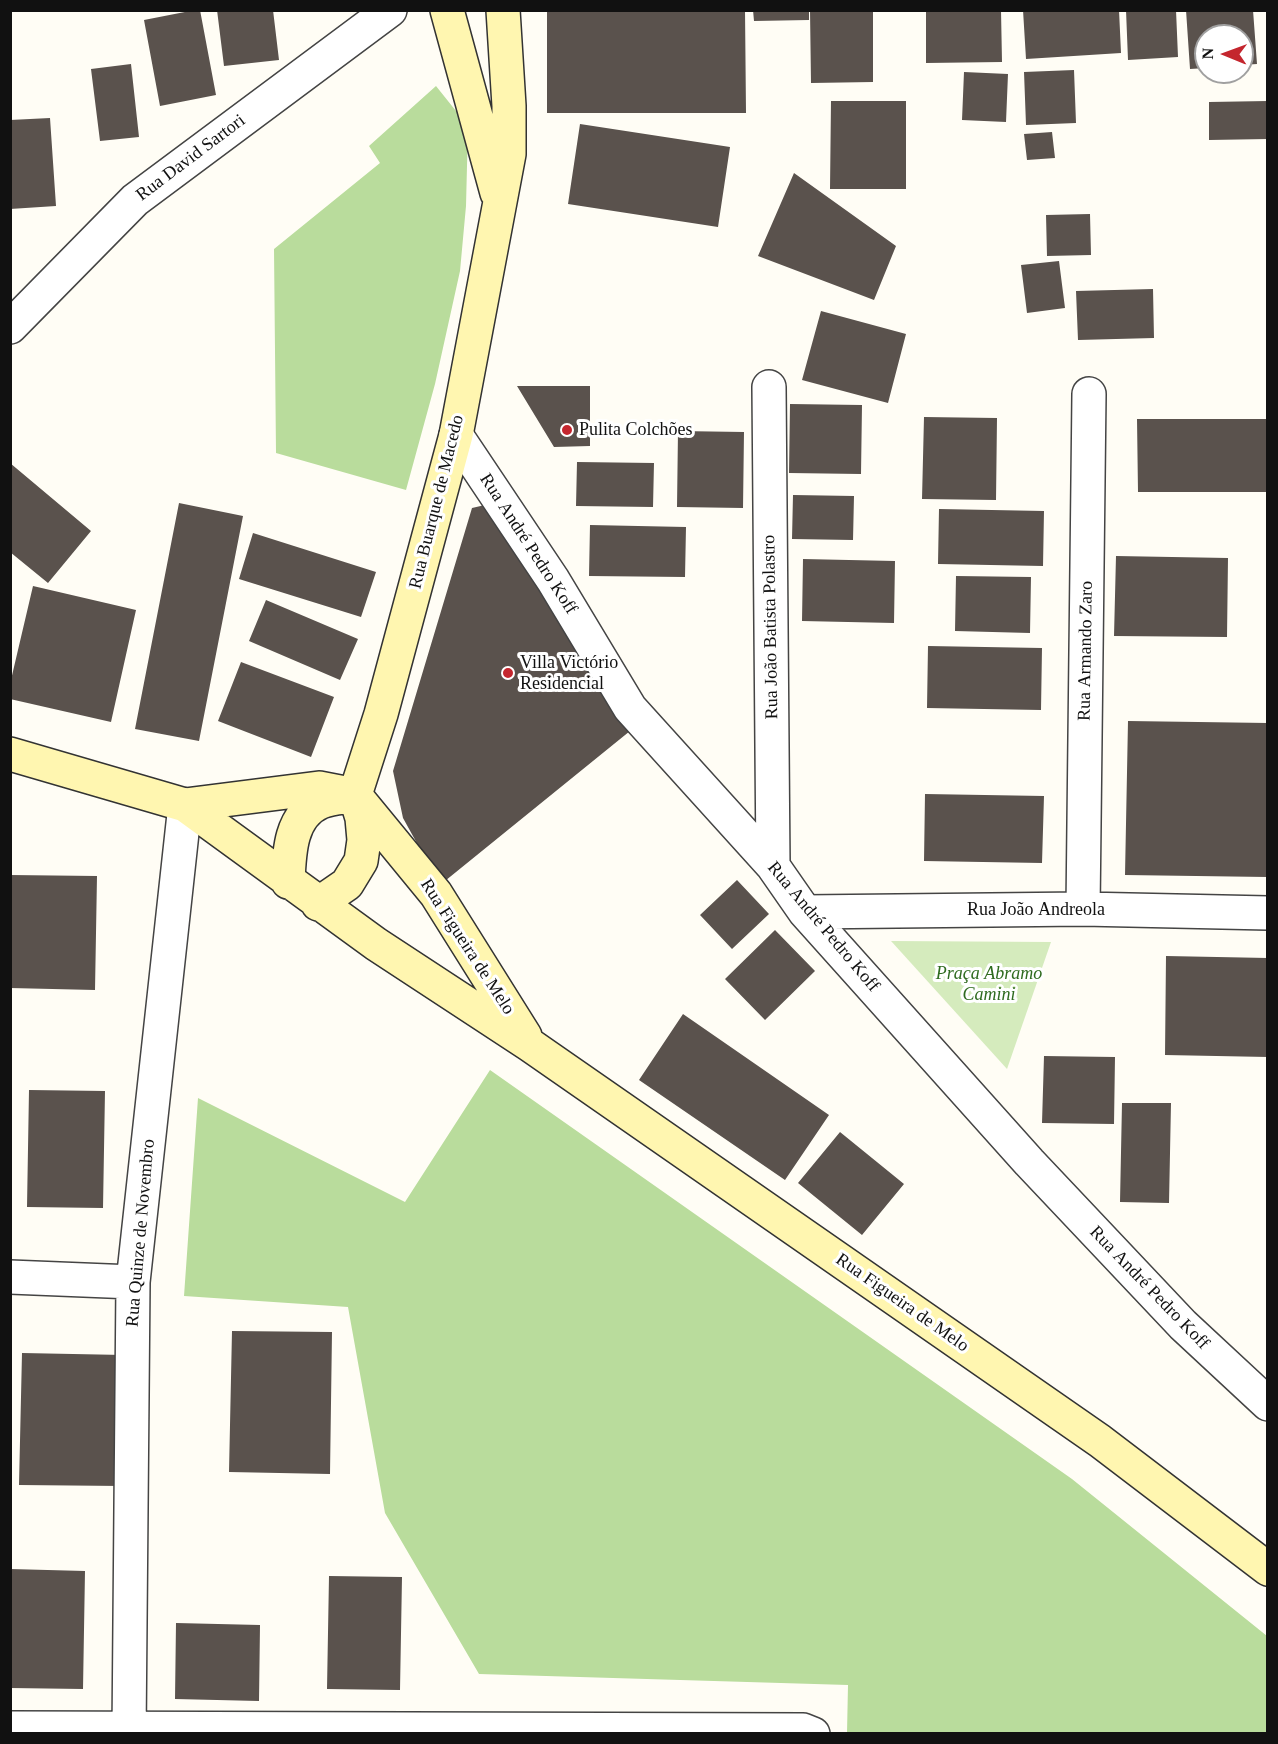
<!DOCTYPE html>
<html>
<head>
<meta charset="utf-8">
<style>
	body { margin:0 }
	#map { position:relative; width:1278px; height:1744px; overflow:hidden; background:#fffdf5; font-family:Georgia,serif }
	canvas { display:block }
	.frame { position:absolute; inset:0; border:12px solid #111; pointer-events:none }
	.north { position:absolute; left:1194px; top:24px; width:60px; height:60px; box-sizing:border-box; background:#fff; border:2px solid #a0a0a0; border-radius:50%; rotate:271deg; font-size:16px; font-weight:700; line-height:24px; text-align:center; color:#111 }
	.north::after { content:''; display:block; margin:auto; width:21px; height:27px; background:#c4262e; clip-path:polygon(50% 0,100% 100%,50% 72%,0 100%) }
</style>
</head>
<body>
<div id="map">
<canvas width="1278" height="1744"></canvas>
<div class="frame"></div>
<div class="north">N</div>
</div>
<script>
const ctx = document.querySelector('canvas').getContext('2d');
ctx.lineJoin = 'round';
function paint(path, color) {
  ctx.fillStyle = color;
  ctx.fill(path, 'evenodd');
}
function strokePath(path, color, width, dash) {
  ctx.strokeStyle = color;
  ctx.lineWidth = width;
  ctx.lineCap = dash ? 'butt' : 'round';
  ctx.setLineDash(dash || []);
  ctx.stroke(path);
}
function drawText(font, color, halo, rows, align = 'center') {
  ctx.font = font + ' Georgia,serif';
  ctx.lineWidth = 6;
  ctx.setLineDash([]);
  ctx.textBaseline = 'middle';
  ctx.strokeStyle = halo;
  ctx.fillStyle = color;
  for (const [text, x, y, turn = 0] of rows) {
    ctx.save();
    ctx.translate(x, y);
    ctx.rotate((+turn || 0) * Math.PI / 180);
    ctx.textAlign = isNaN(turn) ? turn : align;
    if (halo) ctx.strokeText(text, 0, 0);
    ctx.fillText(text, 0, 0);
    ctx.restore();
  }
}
const green = new Path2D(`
	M891,941l160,1 -44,127z`);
const forest = new Path2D(`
	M436,86l32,40 -2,80 -6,65 -25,113 -29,106 -130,-37 -2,-204 106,-86 -11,-17z
	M490,1070l582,409 195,157v97h-420l1,-48 -369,-11 -94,-161 -37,-206 -164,-11 14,-198 207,104z`);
const building = new Path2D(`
	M195,10h5l16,85 -56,11 -16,-86z
	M217,10h56l6,50 -55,6z
	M547,10h198l1,103h-199z
	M753,10h56v10l-55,1z
	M810,10h63v72l-62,1z
	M926,10h75l1,52 -76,1z
	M1023,10h96l2,43 -95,6z
	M1126,10h50l2,47 -50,3z
	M1186,10h67l4,54 -15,1v-29h-36v32l-16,1z
	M131,64l8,73 -39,4 -9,-72z
	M1074,70l2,53 -50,2 -2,-53z
	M964,72l44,2 -2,48 -44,-2z
	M831,101h75v88h-76z
	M1268,101v38l-59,1v-38z
	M50,118l6,88 -46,3v-89z
	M580,124l150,23 -12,80 -150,-23z
	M1052,132l3,26 -28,2 -3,-26z
	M794,173l102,73 -22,54 -116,-44z
	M1090,214l1,41 -44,1 -1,-41z
	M1059,261l6,47 -38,5 -6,-48z
	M1153,289l1,49 -76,2 -2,-49z
	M821,311l85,23 -18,69 -86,-23z
	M517,386h73v60l-36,1z
	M790,404l72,1 -1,69 -72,-1z
	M924,417l73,1 -1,82 -74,-1z
	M1137,419h131v73h-130z
	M678,431l66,1 -1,76 -66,-1z
	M577,462l77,1 -1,44 -77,-1z
	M10,463l81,68 -43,52 -38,-31z
	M793,495l61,1 -1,44 -61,-1z
	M179,503l64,13 -44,225 -64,-12z
	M485,505l145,226 -190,154 -37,-67 -10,-47 79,-263z
	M939,509l105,2 -1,55 -105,-2z
	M590,525l96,2 -1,50 -96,-1z
	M253,533l123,39 -15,45 -122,-38z
	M1116,556l112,2 -1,79 -113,-1z
	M803,559l92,2 -1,62 -92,-2z
	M956,576l75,1 -1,56 -75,-2z
	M33,586l103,24 -25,112 -101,-23v-15z
	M266,600l92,39 -18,41 -91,-39z
	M928,646l114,2 -1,62 -114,-2z
	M241,662l93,35 -23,60 -93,-36z
	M1128,721l140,2 -1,154 -142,-2z
	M925,794l119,2 -2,67 -118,-2z
	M10,875l87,1 -2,114 -85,-2z
	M737,880l32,34 -37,35 -32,-34z
	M775,930l40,41 -50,49 -40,-41z
	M1166,956l102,2v99l-103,-2z
	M683,1014l146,101 -44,65 -146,-100z
	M1044,1056l71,1 -1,67 -72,-1z
	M29,1090l76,1 -2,117 -76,-1z
	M1122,1103h49l-2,100 -49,-1z
	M840,1132l64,52 -42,51 -64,-52z
	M232,1331l100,1 -2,142 -101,-2z
	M22,1353l102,2 -2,131 -103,-1z
	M10,1569l75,2 -2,118 -73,-1z
	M329,1576l73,1 -2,113 -73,-1z
	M176,1623l84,2 -1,76 -84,-2z`);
const minor = new Path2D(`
	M10,327l125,-127 255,-190
	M769,387l4,479
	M456,435l97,145 77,128 143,158 32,46 224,250 154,163 85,79
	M1083,909l6,-515
	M805,912l278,-3 185,4
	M10,1277l123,5
	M10,1728l793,2 10,4
	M129,1734l4,-452 52,-477`);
const secondary = new Path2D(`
	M447,10l50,183
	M10,754l175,51 191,139 154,101 570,396 168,128
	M358,799l78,95 89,142
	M185,805l134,-17 36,7
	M288,882c1,-29 2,-67 33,-80 7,-3 16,-4 24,-5
	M318,904l29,-20 14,-23 3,-21 -2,-22 -7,-23 26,-81 75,-279 53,-281v-48l-6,-96`);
const markers = [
	[567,430,6,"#c4262e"],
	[508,673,6,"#c4262e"]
];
const streetNames = [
	["Rua David Sartori",191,158,-37],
	["Rua Buarque de Macedo",437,502,-76],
	["Rua André Pedro Koff",528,544,57],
	["Rua João Batista Polastro",771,627,-91],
	["Rua Armando Zaro",1086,651,-89],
	["Rua João Andreola",1036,910],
	["Rua André Pedro Koff",823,927,50],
	["Rua Figueira de Melo",467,947,57],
	["Rua Quinze de Novembro",141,1233,-85],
	["Rua André Pedro Koff",1149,1288,46],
	["Rua Figueira de Melo",902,1303,35]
];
const poiNames = [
	["Pulita Colchões",579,430],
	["Villa Victório",520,663],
	["Residencial",520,684]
];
const parkNames = [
	["Praça Abramo",989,974],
	["Camini",989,995]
];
paint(green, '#d5ebbd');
paint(forest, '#b9dc9c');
paint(building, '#5a524d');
strokePath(minor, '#444', 36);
strokePath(secondary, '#333', 36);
strokePath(minor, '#fff', 33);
strokePath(secondary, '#fff6b0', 33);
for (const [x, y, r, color] of markers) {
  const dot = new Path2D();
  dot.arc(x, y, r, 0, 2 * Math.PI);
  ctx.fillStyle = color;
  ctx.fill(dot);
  strokePath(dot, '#fff', 2);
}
drawText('18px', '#111', '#fff', streetNames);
drawText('18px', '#111', '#fff', poiNames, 'left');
drawText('italic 18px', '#2f6b1f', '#fff', parkNames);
</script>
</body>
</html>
